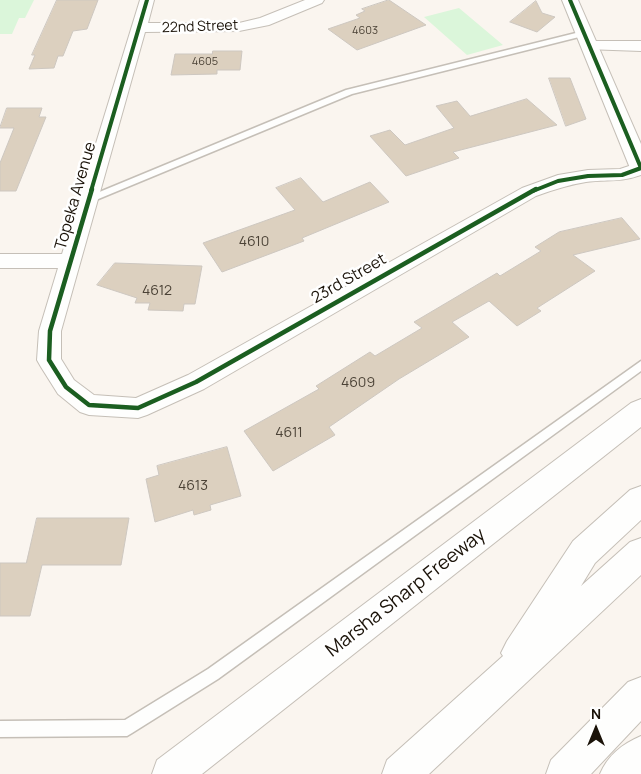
<!DOCTYPE html>
<html>
<head>
<meta charset="utf-8">
<style>
	body { margin:0 }
	#map { position:relative; width:641px; height:774px; overflow:hidden; background:#faf5ef; font-family:Manrope,sans-serif }
	canvas { display:block }
	.north { position:absolute; left:571px; top:704px; width:50px; height:50px; -webkit-text-stroke:4px #fff; paint-order:stroke; rotate:0deg; font-size:14px; font-weight:700; line-height:20px; text-align:center; color:#1b1309 }
	.north::after { content:''; display:block; margin:auto; width:18px; height:22px; background:#1b1309; clip-path:polygon(50% 0,100% 100%,50% 72%,0 100%) }
</style>
</head>
<body>
<div id="map">
<canvas width="641" height="774"></canvas>
<div class="north">N</div>
</div>
<script>
const ctx = document.querySelector('canvas').getContext('2d');
ctx.lineJoin = 'round';
function paint(path, color) {
  ctx.fillStyle = color;
  ctx.fill(path, 'evenodd');
}
function strokePath(path, color, width, dash) {
  ctx.strokeStyle = color;
  ctx.lineWidth = width;
  ctx.lineCap = dash ? 'butt' : 'round';
  ctx.setLineDash(dash || []);
  ctx.stroke(path);
}
function drawText(font, color, halo, rows, align = 'center') {
  ctx.font = font + ' Manrope,sans-serif';
  ctx.lineWidth = 5;
  ctx.setLineDash([]);
  ctx.textBaseline = 'middle';
  ctx.strokeStyle = halo;
  ctx.fillStyle = color;
  for (const [text, x, y, turn = 0] of rows) {
    ctx.save();
    ctx.translate(x, y);
    ctx.rotate((+turn || 0) * Math.PI / 180);
    ctx.textAlign = isNaN(turn) ? turn : align;
    if (halo) ctx.strokeText(text, 0, 0);
    ctx.fillText(text, 0, 0);
    ctx.restore();
  }
}
const green = new Path2D(`
	M0,0h34l-9,18h-6l-7,16h-12z
	M459,8l44,37 -36,10 -43,-38z`);
const building = new Path2D(`
	M57,0h41l-11,29 -14,2 -10,25h-5l-4,12 -25,1 6,-14h-3z
	M389,0l37,25 -69,25 -29,-21 32,-11 -4,-3 9,-4 -3,-2z
	M536,1l6,12 13,4 -18,15 -27,-10z
	M213,51h29l-2,19h-23v4l-46,1 4,-21h37z
	M549,78h21l16,41 -20,7z
	M527,99l30,26 -104,27 6,6 -53,18 -36,-40 20,-6 15,15 49,-17 -18,-22 21,-5 13,15z
	M7,108h35l-3,9h7l-30,74h-16v-28l14,-35h-14z
	M301,178l22,24 47,-20 19,20 -87,36 2,3 -82,31 -19,-29 92,-33 -19,-22z
	M622,218l18,21 -67,16 22,16 -58,37 4,3 -24,15 -28,-25 -37,21 17,15 -70,42 -70,48 6,8 -62,36 -29,-40 75,-42 -3,-3 54,-34 5,4 47,-28 -8,-6 83,-49 3,3 41,-25 -6,-4 24,-15z
	M115,263l87,3 -7,38h-11l-1,7 -35,-1 2,-7h-15l2,-5 -40,-13z
	M227,447l14,49 -31,9 1,5 -17,5 -1,-5 -38,12 -9,-43 13,-4 -2,-9z
	M37,518h92l-8,47h-79l-12,51h-30v-53h26z`);
const lane = new Path2D(`
	M584,31l4,2 -1,2 -235,59 -261,108 -3,1 -5,-3 2,-2 261,-108z
	M641,361v10l-423,308 -86,54 -5,3 -127,1v-16l125,-1 83,-51z`);
const street = new Path2D(`
	M140,0h14l-6,23h91l21,-5 45,-18h19l-2,3 -53,22 -30,6 -94,1 -84,299v28l13,21 20,15 42,3 52,-23 334,-187 36,-13 30,-5 32,-1 21,-7v13c-22,8 -33,4 -55,7 -18,3 -34,8 -50,14l-332,193 -57,26 -9,3 -49,-3 -9,-3 -22,-18 -17,-27 -4,-7 2,-29 19,-63h-58v-14h62z
	M590,41h51v10l-56,-2 -3,-3 3,-3z`);
const secondary = new Path2D(`
	M562,0h16l63,144v31l-8,-2 -3,-5z
	M641,399v28l-439,347h-50l5,-14 474,-357z`);
const highway = new Path2D(`
	M641,486v34l-46,43 -14,23 49,-44 11,-4v37l-212,199h-47l5,-14 116,-104 -2,-3 6,-12 66,-100 57,-51z
	M641,677v44l-50,53h-45l5,-14 77,-78z
	M641,736v38h-41c8,-19 22,-30 41,-38z`);
const cyclewayFar1 = new Path2D(`
	M570,0l71,168
	M91,191l56,-191
	M533,191l25,-10 30,-5 34,-1 19,-7`);
const cycleway = new Path2D(`
	M92,189l-42,142 -1,29 17,27 23,18 49,3 58,-26 340,-193`);
const farNumbernames = [
	["4603",365,31],
	["4605",205,62]
];
const farStreetnames = [
	["22nd Street",200,27,-2]
];
const numberNames = [
	["4610",254,242],
	["4612",157,291],
	["4609",358,383],
	["4611",289,433],
	["4613",193,486]
];
const streetNames = [
	["Topeka Avenue",76,196,-74],
	["23rd Street",349,279,-30]
];
const nearStreetnames = [
	["Marsha Sharp Freeway",406,593,-38]
];
paint(green, '#dbf6da');
paint(building, '#dcd0bf');
strokePath(building, '#cdc7c0', 1);
strokePath(lane, '#c5bfb7', 3);
strokePath(street, '#c5bfb7', 2);
strokePath(secondary, '#c5bfb7', 2);
strokePath(highway, '#c5bfb7', 2);
paint(lane, '#fefefd');
paint(street, '#fefefd');
paint(secondary, '#fefefd');
paint(highway, '#fefefd');
strokePath(cyclewayFar1, '#1b5e20', 4);
strokePath(cycleway, '#1b5e20', 4.5);
drawText('11px', '#4b4236', null, farNumbernames);
drawText('14px', '#1b1309', '#fff', farStreetnames);
drawText('14px', '#4b4236', null, numberNames);
drawText('16px', '#1b1309', '#fff', streetNames);
drawText('19px', '#1b1309', '#fff', nearStreetnames);
</script>
</body>
</html>
